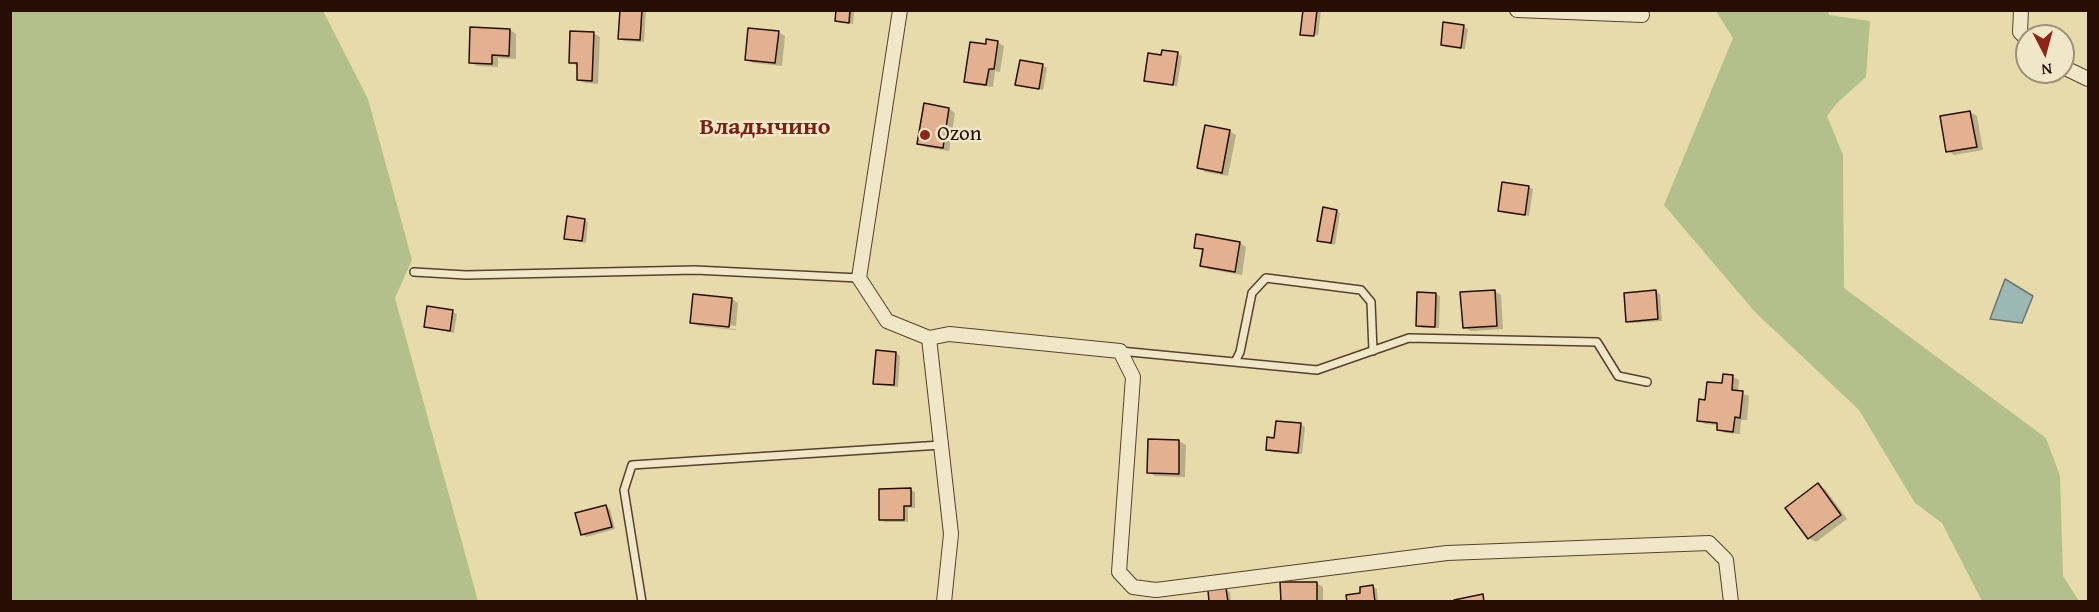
<!DOCTYPE html>
<html>
<head>
<meta charset="utf-8">
<style>
	body { margin:0 }
	#map { position:relative; width:2099px; height:612px; overflow:hidden; background:#e7daab; font-family:"Gentium Book Plus",serif }
	canvas { display:block }
	.frame { position:absolute; inset:0; border:12px solid #270e04; pointer-events:none }
	.north { position:absolute; left:2015px; top:24px; width:60px; height:60px; box-sizing:border-box; background:#efe7c8; border:2px solid #9f907a; border-radius:50%; rotate:174deg; font-size:16px; font-weight:700; line-height:24px; text-align:center; color:#270e04 }
	.north::after { content:''; display:block; margin:auto; width:21px; height:27px; background:#8f2418; clip-path:polygon(50% 0,100% 100%,50% 72%,0 100%) }
</style>
</head>
<body>
<div id="map">
<canvas width="2099" height="612"></canvas>
<div class="frame"></div>
<div class="north">N</div>
</div>
<script>
const ctx = document.querySelector('canvas').getContext('2d');
ctx.lineJoin = 'round';
function paint(path, color) {
  ctx.fillStyle = color;
  ctx.fill(path, 'evenodd');
}
function strokePath(path, color, width, dash) {
  ctx.strokeStyle = color;
  ctx.lineWidth = width;
  ctx.lineCap = dash ? 'butt' : 'round';
  ctx.setLineDash(dash || []);
  ctx.stroke(path);
}
function drawText(font, color, halo, rows, align = 'center') {
  ctx.font = font + ' "Gentium Book Plus",serif';
  ctx.lineWidth = 5;
  ctx.setLineDash([]);
  ctx.textBaseline = 'middle';
  ctx.strokeStyle = halo;
  ctx.fillStyle = color;
  for (const [text, x, y, turn = 0] of rows) {
    ctx.save();
    ctx.translate(x, y);
    ctx.rotate((+turn || 0) * Math.PI / 180);
    ctx.textAlign = isNaN(turn) ? turn : align;
    if (halo) ctx.strokeText(text, 0, 0);
    ctx.fillText(text, 0, 0);
    ctx.restore();
  }
}
const green = new Path2D(`
	M10,11h313l45,88 44,161 -17,38 83,303h-467z
	M1716,11h112l1,4 41,6 -4,56 -29,26 -10,13 16,39 1,133 202,150 14,38 3,100 16,25h-97l-40,-78 -27,-20 -56,-93 -104,-98 -91,-107 69,-167z`);
const water = new Path2D(`
	M2005,279l28,17 -11,27 -32,-4z`);
const shadow = new Path2D(`
	M622,10h24l-2,32 -20,-1 -4,-3z
	M837,10h17l-1,14 -17,-4z
	M1304,10h17l-3,25 -16,-1z
	M1463,26l5,3 -3,20 -19,-2 -4,-2z
	M510,30l6,4v25l-18,-1v9l-21,-1 -7,-4z
	M778,32l7,4 -3,30 -29,-3 -7,-4z
	M593,33l7,4 -2,47 -13,-1 -7,-3 -1,-14 -6,-4z
	M997,42l7,4 -4,26 -5,-1 -2,16 -20,-2 -7,-4 21,-35z
	M1178,54l4,2 -5,30 -28,-4 -4,-2 18,-24z
	M1042,65l5,3 -4,22 -26,-6z
	M925,105l24,4 6,4 -6,38 -24,-4 -7,-4z
	M1970,112l7,4 6,34 -29,5 -6,-4z
	M1229,131l7,4 -8,41 -23,-4 -6,-4z
	M1528,187l5,2 -4,27 -25,-3 -4,-3z
	M1336,211l4,2 -5,32 -12,-3 -4,-2z
	M584,220l4,2 -2,21 -20,-5z
	M1240,243l6,4 -4,28 -34,-6 -6,-4 2,-14 -9,-4z
	M1494,291l7,4 2,34 -32,2 -7,-4z
	M1656,292l4,2 2,27 -31,2 -4,-2z
	M1435,294l5,2 -1,32h-17l-5,-3z
	M732,299l6,4 -2,23 -39,-4v3l-5,-3z
	M452,312l5,2 -3,19 -29,-7z
	M697,325l39,4v1l-38,-4z
	M896,353l4,3 -2,31 -19,-2 -4,-2z
	M1733,377l6,3 -1,12 11,4 -2,24h-6l-1,14 -15,-1 -7,-4 1,-4 -14,-1 -6,-4 8,-18z
	M1277,422l24,3 4,2 -3,27 -30,-2 -4,-3 7,-9z
	M1179,441l7,4 -1,32 -30,-1 -7,-4z
	M1818,485l7,4 22,30 -31,23 -7,-4z
	M911,490l4,2v16h-7v14h-23l-4,-3z
	M606,507l4,2 5,20 -29,8 -4,-3z
	M1316,583l7,4v15h-41z
	M1372,586l5,3 1,13h-29z
	M1226,590l4,2 1,10h-20z`);
const building = new Path2D(`
	M620,10h22l-2,30 -22,-1z
	M836,10h14l-1,13 -14,-2z
	M1303,10h14l-3,26 -14,-1z
	M1443,22l21,3 -3,23 -20,-3z
	M470,27l40,2 -1,27 -17,-1v9l-23,-1z
	M748,28l31,3 -4,32 -30,-3z
	M570,31l24,1 -2,49 -15,-1v-17h-8z
	M986,39l12,2 -4,28h-5l-3,16 -22,-3 6,-40 16,2z
	M1162,50l16,2 -5,33 -29,-4 4,-28 13,2z
	M1020,60l23,4 -4,25 -24,-4z
	M924,103l25,5 -6,40 -26,-4z
	M1970,111l7,36 -31,5 -6,-36z
	M1205,125l25,5 -8,43 -25,-5z
	M1502,182l27,4 -4,29 -27,-4z
	M1323,207l14,3 -6,33 -14,-2z
	M567,216l18,3 -3,22 -18,-2z
	M1196,234l44,8 -5,30 -35,-6 3,-17 -9,-1z
	M1495,290l2,36 -34,2 -3,-36z
	M1656,290l2,29 -32,3 -2,-29z
	M1417,292l19,1 -1,34 -19,-1z
	M693,294l39,4 -3,29 -39,-4z
	M427,306l26,4 -3,21 -26,-4z
	M876,350l20,2 -2,33 -21,-1z
	M1723,374l10,1 -1,15 11,1 -3,27 -5,-1 -2,15 -16,-2v-7l-20,-2 2,-22 6,1 2,-18 15,1z
	M1276,421l25,2 -3,30 -32,-3 1,-13 7,1z
	M1148,439l31,1v34l-32,-1z
	M1818,483l23,32 -33,24 -23,-31z
	M911,488v18h-7v14h-25v-31z
	M606,505l6,22 -31,8 -6,-22z
	M1280,582h37v20h-36z
	M1373,585l2,17h-28l-1,-7 14,-2v-6z
	M1226,588l2,14h-19l-1,-12z
	M1483,594l1,8h-29l-1,-2z`);
const service = new Path2D(`
	M414,272l52,3 229,-5 164,8
	M1120,351l197,19 92,-32 188,4 21,34 29,6
	M1235,362l5,-10 12,-59 14,-15 95,12 10,12 2,49
	M642,602l-18,-112 8,-25 309,-20`);
const minor = new Path2D(`
	M900,10l-41,268 28,43 42,17 22,196 -7,68
	M1517,10l125,5
	M2021,10l-1,22 7,7
	M2063,67l25,12
	M929,338l20,-4 171,17 13,26 -14,195 14,15 23,3 291,-37 262,-10 17,17 5,42`);
const markers = [
	[925,135,6,"#8f2418"]
];
const poiNames = [
	["Ozon",937,135]
];
const quarterNames = [
	["Владычино",765,128]
];
paint(green, '#b3c08b');
paint(water, '#9bb8b4');
strokePath(water, '#6d746e', 1.5);
paint(shadow, '#0003');
paint(building, '#e3b090');
strokePath(building, '#270e04', 1.5);
strokePath(service, '#57412e', 10);
strokePath(minor, '#57412e', 16);
strokePath(service, '#efe7c8', 7);
strokePath(minor, '#efe7c8', 14);
for (const [x, y, r, color] of markers) {
  const dot = new Path2D();
  dot.arc(x, y, r, 0, 2 * Math.PI);
  ctx.fillStyle = color;
  ctx.fill(dot);
  strokePath(dot, '#efe7c8', 2);
}
drawText('21px', '#270e04', '#efe7c8', poiNames, 'left');
drawText('bold 24px', '#7a1f14', '#efe7c8', quarterNames);
</script>
</body>
</html>
